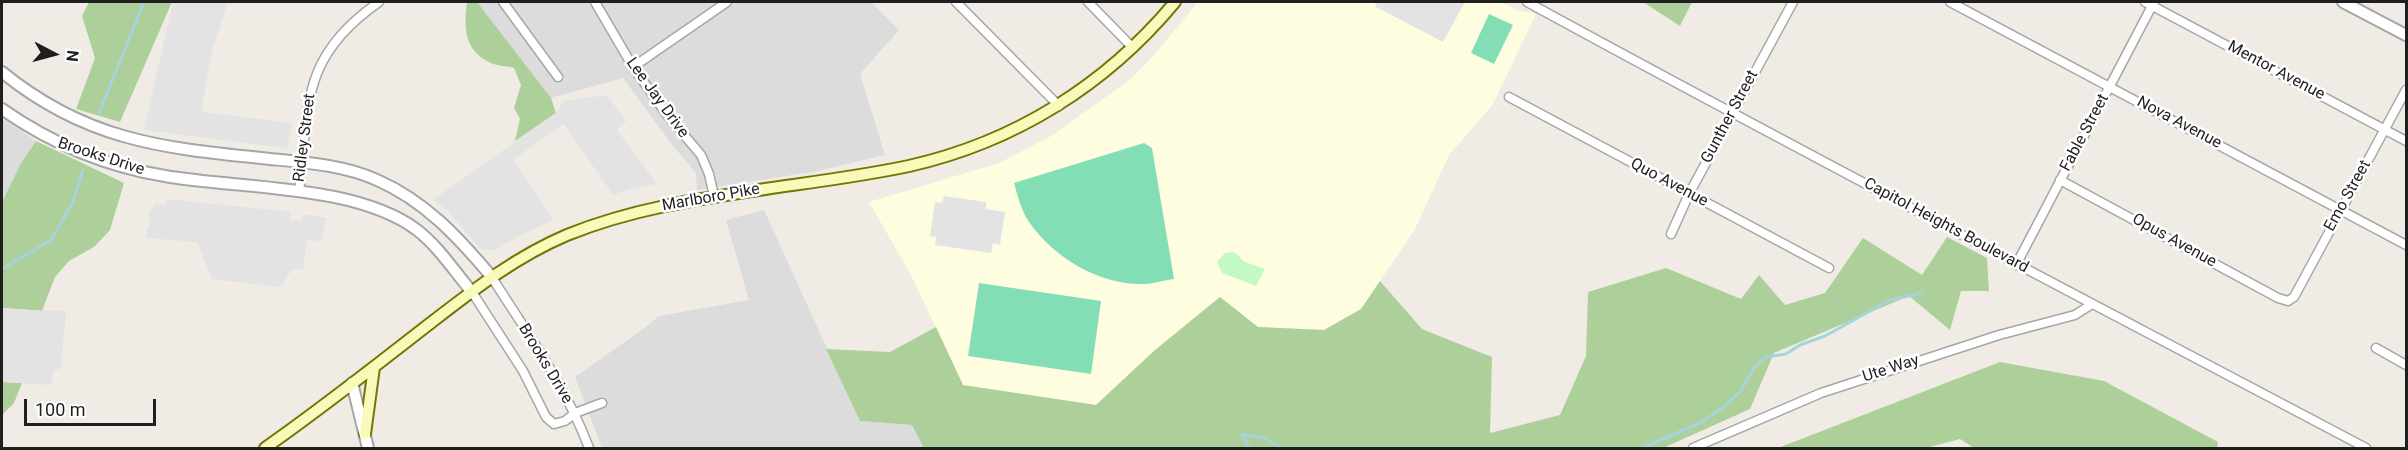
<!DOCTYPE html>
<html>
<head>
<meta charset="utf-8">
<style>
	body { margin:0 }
	#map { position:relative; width:2408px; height:450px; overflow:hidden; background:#f0ece5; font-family:Roboto,sans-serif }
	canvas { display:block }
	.frame { position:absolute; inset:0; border:3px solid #1f1f1f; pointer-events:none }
	.north { position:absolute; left:24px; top:24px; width:60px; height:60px; -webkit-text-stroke:4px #fff; paint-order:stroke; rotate:96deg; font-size:16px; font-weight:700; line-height:24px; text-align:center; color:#1f1f1f }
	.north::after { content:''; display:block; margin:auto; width:21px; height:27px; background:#1f1f1f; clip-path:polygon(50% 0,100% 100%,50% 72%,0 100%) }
	.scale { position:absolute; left:24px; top:399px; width:132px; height:27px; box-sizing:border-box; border:3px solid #1f1f1f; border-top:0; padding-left:8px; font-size:18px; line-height:21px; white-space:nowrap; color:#1f1f1f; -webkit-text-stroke:4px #fff; paint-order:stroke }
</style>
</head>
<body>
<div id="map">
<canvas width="2408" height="450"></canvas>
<div class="frame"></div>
<div class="north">N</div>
<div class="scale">100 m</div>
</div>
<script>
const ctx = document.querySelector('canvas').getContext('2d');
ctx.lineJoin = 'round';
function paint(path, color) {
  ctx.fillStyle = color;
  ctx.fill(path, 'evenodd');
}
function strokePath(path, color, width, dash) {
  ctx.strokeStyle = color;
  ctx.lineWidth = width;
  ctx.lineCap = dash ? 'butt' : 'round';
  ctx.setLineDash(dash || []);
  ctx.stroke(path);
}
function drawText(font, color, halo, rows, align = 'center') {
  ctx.font = font + ' Roboto,sans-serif';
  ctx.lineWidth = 5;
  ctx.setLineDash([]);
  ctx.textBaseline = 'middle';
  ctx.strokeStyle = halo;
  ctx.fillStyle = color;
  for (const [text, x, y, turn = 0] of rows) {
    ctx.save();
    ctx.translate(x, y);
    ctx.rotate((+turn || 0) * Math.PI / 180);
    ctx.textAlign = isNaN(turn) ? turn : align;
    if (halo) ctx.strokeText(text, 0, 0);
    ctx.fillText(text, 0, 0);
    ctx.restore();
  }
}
const residential = new Path2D(`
	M477,2h394l28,28 -39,44 25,81 -67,16 -121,19 -1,-17 -23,-27 -50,-68 -72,20z
	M2,118l34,23 -15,22 -19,39z
	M764,210l96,211 52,4 13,23h-323l-27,-71 71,-50 13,-11 90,-16 -23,-80z`);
const education = new Path2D(`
	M1198,2h303l18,9 17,3 -43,90 -44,51 -34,74 -54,80 -37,21 -66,-3 -38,-30 -65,53 -59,55 -133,-20 -53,-112 -41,-71 130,-39 54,-28 79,-57 24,-25z`);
const forest = new Path2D(`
	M89,2h83l-52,120 -44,-13 19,-51 -13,-42z
	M467,2h10l74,96 5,15 -41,28 5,-22 -6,-11 7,-23 -7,-17c-7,-2 -17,-2 -23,-5 -28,-13 -27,-36 -24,-61z
	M1643,2h49l-12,24z
	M36,141l88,42 -14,47 -16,17 -25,14 -14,16 -13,34 -40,-3v-106l19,-39z
	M1947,237l40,21 2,33h-28l-11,39 -41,-34 -135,57 -24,56 -87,39h-739l-12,-23 -52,-4 -34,-72 64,3 46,-25 27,58 133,20 59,-55 65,-53 38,30 66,3 37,-21 19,-28 42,48 70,28 -2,76 70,-18 26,-59 2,-64 78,-24 75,31 18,-24 26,30 40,-12 38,-55 59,37z
	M2000,362l104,19 114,61 -1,6h-243l-14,-9 -34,9h-148z
	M2,382l20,1 -8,20 -12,12z`);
const park = new Path2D(`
	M1234,252l11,10 20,7 -9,17 -34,-13 -5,-11 8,-9z`);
const pitch = new Path2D(`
	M1489,14l24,11 -19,39 -23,-11z
	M1144,143l8,5 22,131c-9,1 -18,4 -27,5 -46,2 -92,-25 -118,-62 -8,-12 -11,-25 -15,-39z
	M979,283l122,18 -10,73 -123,-18z`);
const parking = new Path2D(`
	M173,2h55l-16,49 -11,61 91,11 -5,25 -143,-18z
	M1375,2h90l-22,40 -67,-35z
	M607,95l19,26 -9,9 40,54 -24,4 -20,7 -49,-71 -51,36 41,60 -34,15 -25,15 -15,-1 -31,-37 -16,-12 123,-87 8,-12z
	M944,196l42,6v7l19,3 -5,33 -7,-2 -2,10 -56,-8 1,-8 -6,-1 5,-34 7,1z
	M166,199l125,13 -1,8 11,1 2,-7 24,4 -7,24 -13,-3 -4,30h-11l-11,18 -69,-8 -15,-37 -52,-4 5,-15 -2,-9 7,-10 9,1z
	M2,308l46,3 9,-1 9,2 -5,56 -8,3 -1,14 -50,-3z`);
const stream = new Path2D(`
	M99,113l45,-111
	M2,269l49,-29 21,-36 11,-34
	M1249,448l-7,-14 22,4 17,10
	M1642,448l60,-26 23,-16 15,-14 15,-26 11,-9 20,-3 14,-9 25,-9 65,-36 32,-7`);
const minor = new Path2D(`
	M503,2l55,75
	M595,2l38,65 35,49 33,39 8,19 5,22
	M956,2l103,104
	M1088,2l45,46
	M1527,2c278,152 559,298 839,446
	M1950,2l456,243
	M2145,2l261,139
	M633,67l94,-65
	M1509,97l320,171
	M2060,180l218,118 10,3 6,-4 112,-207
	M299,192c10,-87 1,-135 80,-190
	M1671,234l18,-40 104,-192
	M2016,265l138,-263
	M491,276c36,57 75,110 98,172
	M472,292l51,79 23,46 8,7 11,-3 10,-8 27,-10
	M2376,348l30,17
	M1693,448l128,-55 178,-58 76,-20 17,-11`);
const tertiary = new Path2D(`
	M2343,2l63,33
	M2,72c82,67 158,76 259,86 38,4 81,6 116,22 48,21 81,57 114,96
	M2,109c50,35 102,57 163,67 74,13 191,8 252,54 22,17 37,41 55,62
	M352,383l16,65`);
const secondary = new Path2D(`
	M365,434l9,-67
	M265,448c56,-39 109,-81 163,-123 44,-34 87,-68 139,-90 64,-26 131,-36 198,-46 48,-7 97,-13 144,-23 106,-24 197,-81 266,-164`);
const streetNames = [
	["Mentor Avenue",2276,71,28],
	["Lee Jay Drive",657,98,54],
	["Gunther Street",1730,117,-62],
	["Nova Avenue",2179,123,28],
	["Fable Street",2085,133,-62],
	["Ridley Street",305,138,-83],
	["Brooks Drive",101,157,18],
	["Quo Avenue",1669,183,28],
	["Emo Street",2348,196,-61],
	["Marlboro Pike",711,198,-10],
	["Capitol Heights Boulevard",1946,226,28],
	["Opus Avenue",2174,241,29],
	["Brooks Drive",545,364,59],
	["Ute Way",1891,369,-18]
];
paint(residential, '#dddcdc');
paint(education, '#fffddf');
paint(forest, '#adcf9a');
paint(park, '#c3f9c4');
paint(pitch, '#83deb6');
paint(parking, '#e3e3e3');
strokePath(stream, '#a6d4dd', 3);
strokePath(minor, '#a6a6a6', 11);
strokePath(tertiary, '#a6a6a6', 14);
strokePath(secondary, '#717705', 14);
strokePath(minor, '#fff', 8);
strokePath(tertiary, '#fff', 10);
strokePath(secondary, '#f9f9ba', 10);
drawText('16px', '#1f1f1f', '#fff', streetNames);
</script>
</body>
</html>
